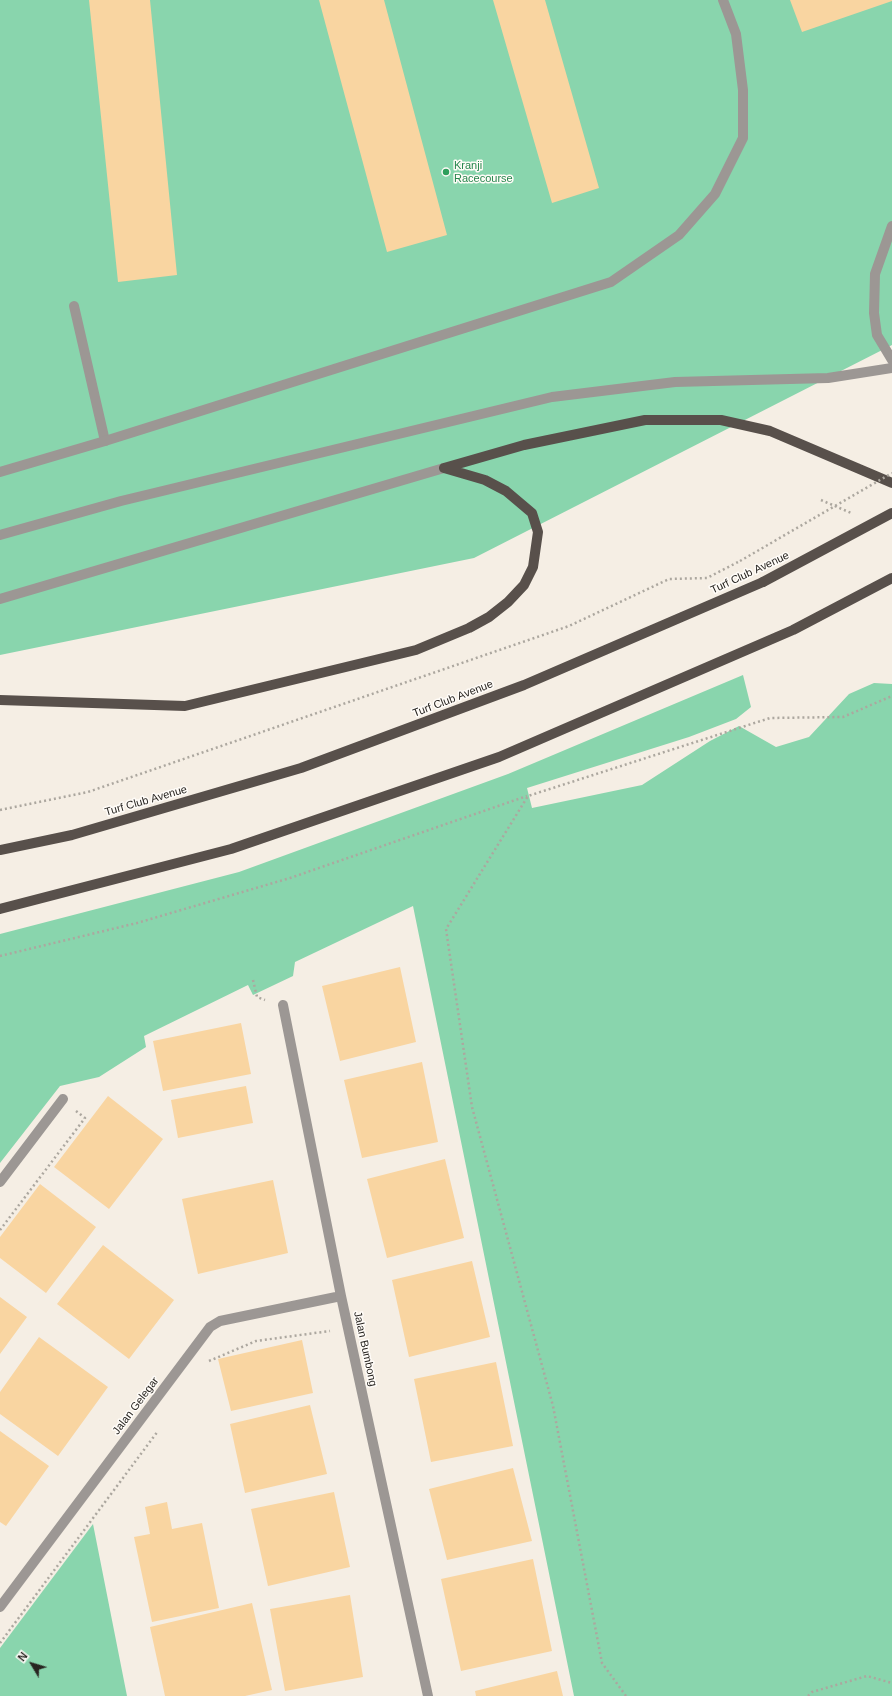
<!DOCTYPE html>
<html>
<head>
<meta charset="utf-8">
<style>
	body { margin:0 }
	#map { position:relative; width:892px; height:1696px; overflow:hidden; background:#f5eee4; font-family:Helvetica,sans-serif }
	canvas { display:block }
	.north { position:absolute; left:12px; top:1644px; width:40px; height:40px; -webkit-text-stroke:3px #fffcf8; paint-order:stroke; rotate:308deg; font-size:11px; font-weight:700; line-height:16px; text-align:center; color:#282521 }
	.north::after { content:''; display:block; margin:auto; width:14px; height:18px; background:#282521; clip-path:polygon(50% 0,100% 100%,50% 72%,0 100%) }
</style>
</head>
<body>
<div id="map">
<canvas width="892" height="1696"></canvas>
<div class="north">N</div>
</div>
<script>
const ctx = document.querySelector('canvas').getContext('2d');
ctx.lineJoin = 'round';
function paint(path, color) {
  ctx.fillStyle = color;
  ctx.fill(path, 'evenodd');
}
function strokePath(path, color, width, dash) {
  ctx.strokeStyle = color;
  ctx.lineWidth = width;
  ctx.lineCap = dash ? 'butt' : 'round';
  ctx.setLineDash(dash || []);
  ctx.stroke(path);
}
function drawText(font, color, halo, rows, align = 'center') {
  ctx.font = font + ' Helvetica,sans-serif';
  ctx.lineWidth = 3;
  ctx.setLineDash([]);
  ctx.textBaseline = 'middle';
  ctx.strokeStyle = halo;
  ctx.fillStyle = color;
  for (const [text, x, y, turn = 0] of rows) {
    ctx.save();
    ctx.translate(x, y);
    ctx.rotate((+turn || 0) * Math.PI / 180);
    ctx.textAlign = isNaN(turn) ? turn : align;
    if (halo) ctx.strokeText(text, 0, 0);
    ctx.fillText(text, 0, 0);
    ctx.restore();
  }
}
const green = new Path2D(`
	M0,0h892v345l-418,213 -474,97z
	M743,675l8,32 -15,12 -47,18 -162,51 5,20 110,-23 68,-44 29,-15 37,21 33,-10 40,-43 25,-11 18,1v1012h-318l-161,-790 -118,56 -2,14 -40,19 -5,-10 -104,51 2,11 -47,30 -39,9 -60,77v-229l239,-62 269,-98z
	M93,1524l34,172h-127v-48z`);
const building = new Path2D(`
	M89,0h61l27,275 -59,7z
	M319,0h65l63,235 -60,17z
	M493,0h52l54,188 -47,15z
	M790,0h102v1l-90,31z
	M400,967l16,75 -76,19 -18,-75z
	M241,1023l10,51 -88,17 -10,-50z
	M422,1062l16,80 -76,16 -18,-78z
	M246,1086l7,37 -75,15 -7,-38z
	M108,1096l55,43 -54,70 -55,-42z
	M445,1159l19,79 -77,20 -20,-79z
	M273,1180l15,73 -90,21 -16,-75z
	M40,1184l56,43 -50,66 -46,-35v-21z
	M103,1245l71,55 -45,59 -72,-55z
	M472,1261l18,76 -81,20 -17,-77z
	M0,1297l27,20 -27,37z
	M39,1337l69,50 -50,69 -58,-42v-22z
	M302,1340l11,53 -82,18 -13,-52z
	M496,1362l17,84 -82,16 -17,-83z
	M310,1405l17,69 -82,19 -15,-69z
	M0,1431l49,35 -43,60 -6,-4z
	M513,1468l19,73 -85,19 -18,-71z
	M334,1492l16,75 -82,19 -17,-77z
	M167,1502l5,27 30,-6 17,85 -67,14 -18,-85 16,-3 -5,-27z
	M533,1559l19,92 -91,20 -20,-92z
	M350,1595l13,82 -78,14 -15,-82z
	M252,1603l20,87 -27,6h-80l-15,-69z
	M557,1671l6,25h-87l-1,-5z`);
const path = new Path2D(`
	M821,500l30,13
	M0,810l88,-18 481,-166 100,-47 38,-1 33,-17
	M0,956l137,-33 153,-45 237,-82
	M253,980l4,17 8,3
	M0,1230l85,-112 -9,-7
	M209,1361l47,-20 74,-10
	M0,1643l158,-212
	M626,1696l-24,-33 -49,-257 -81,-299 -26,-178 82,-133 242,-78 73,-1 49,-21
	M808,1696l4,-4 55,-16 25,7`);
const lane = new Path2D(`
	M74,306l31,135`);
const street = new Path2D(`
	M892,226l-17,48 -1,39 3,22 15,25
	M0,472l105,-31 506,-159 68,-47 36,-41 28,-56v-48l-7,-56 -13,-34
	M0,535l121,-34 431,-104 123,-15 153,-4 64,-10
	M0,599l444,-131
	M283,1005l58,291 87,400
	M0,1182l63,-83
	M0,1607l210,-280 10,-6 121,-25`);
const primary = new Path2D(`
	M444,468l80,-23 121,-25h76l49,11 122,52
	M0,700l185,6 231,-56 53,-22 20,-11 19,-15 16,-17 9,-18 5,-35 -6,-19 -26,-22 -21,-11 -41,-12
	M0,850l72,-15 229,-67 223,-83 239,-103
	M0,909l231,-60 268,-92 294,-127 99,-52`);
const pathBridge = new Path2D(`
	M740,561l152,-88`);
const primaryBridge = new Path2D(`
	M763,582l129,-69`);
const markers = [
	[446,172,4,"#2e9e5b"]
];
const leisureNames = [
	["Kranji",454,166],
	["Racecourse",454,179]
];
const streetNames = [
	["Turf Club Avenue",750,573,-25],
	["Turf Club Avenue",453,699,-21],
	["Turf Club Avenue",146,801,-16],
	["Jalan Bumbong",365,1349,78],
	["Jalan Gelegar",136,1406,-53]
];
paint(green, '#89d5ad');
paint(building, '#f9d5a1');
strokePath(path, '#aca79f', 2.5, [2, 3]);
strokePath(lane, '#9c9794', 10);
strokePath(street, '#9c9794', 10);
strokePath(primary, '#58504b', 10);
strokePath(pathBridge, '#aca79f', 2.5, [2, 3]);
strokePath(primaryBridge, '#58504b', 10);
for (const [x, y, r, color] of markers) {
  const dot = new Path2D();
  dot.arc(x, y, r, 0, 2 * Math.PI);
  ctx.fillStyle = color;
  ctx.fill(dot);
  strokePath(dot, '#fffcf8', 1.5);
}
drawText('11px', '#27864d', '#fffcf8', leisureNames, 'left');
drawText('11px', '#282521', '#fffcf8', streetNames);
</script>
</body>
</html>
